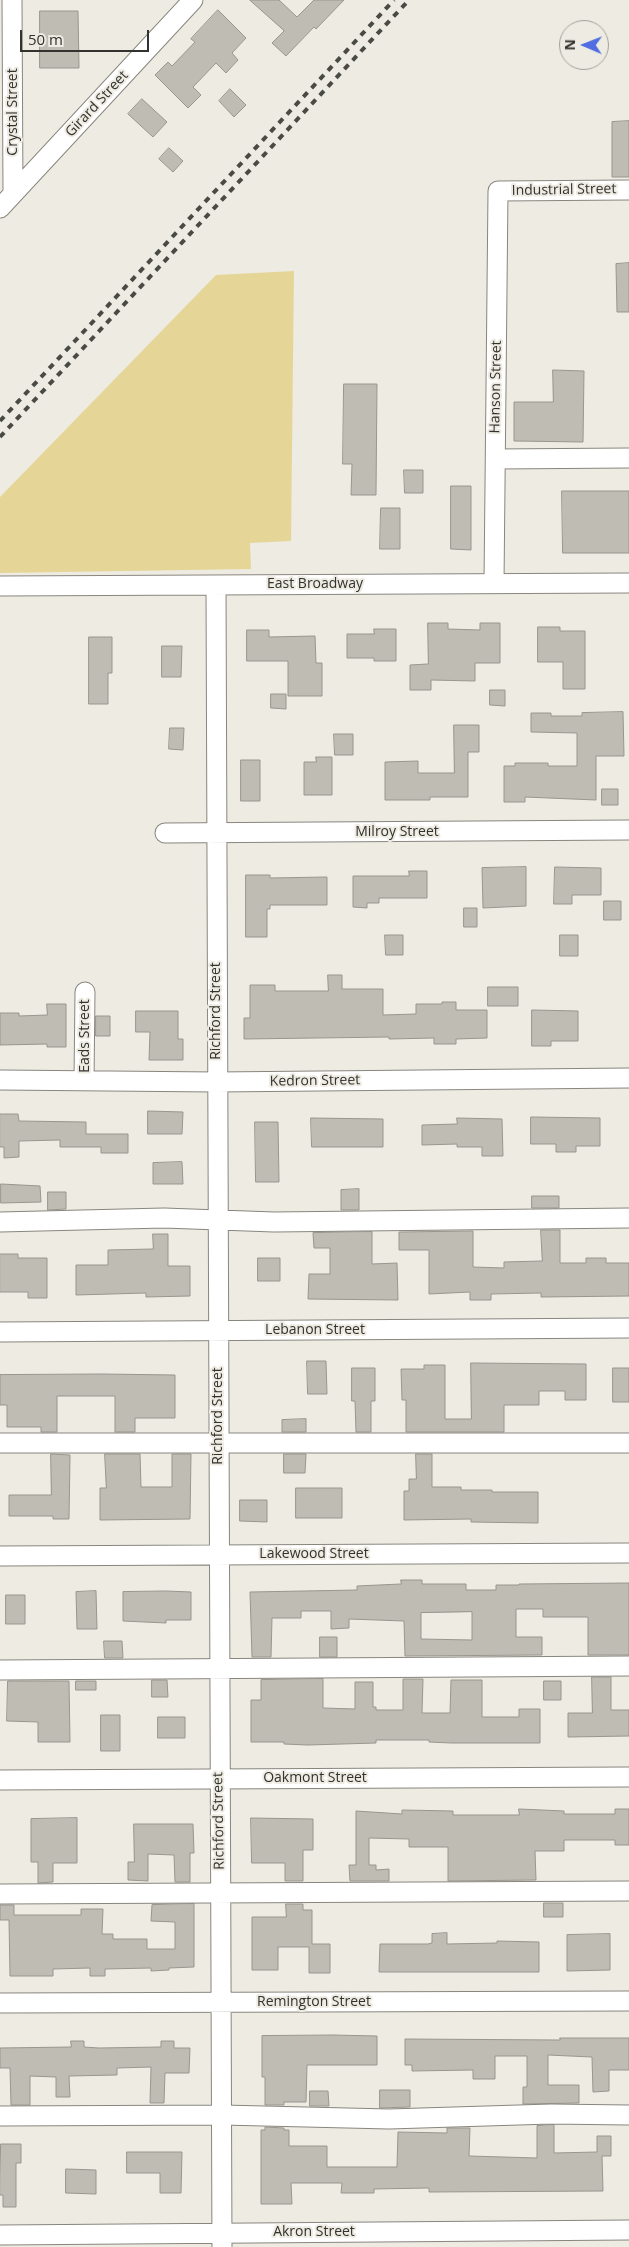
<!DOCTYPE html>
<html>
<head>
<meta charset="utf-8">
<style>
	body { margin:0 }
	#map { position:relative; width:629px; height:2247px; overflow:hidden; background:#edebe2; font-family:"Open Sans",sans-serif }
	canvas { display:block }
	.north { position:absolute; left:559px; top:20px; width:50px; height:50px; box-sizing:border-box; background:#edebe2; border:1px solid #a2a19a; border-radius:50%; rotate:271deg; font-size:14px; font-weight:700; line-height:20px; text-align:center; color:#32322e }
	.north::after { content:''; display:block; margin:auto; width:18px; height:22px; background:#506de1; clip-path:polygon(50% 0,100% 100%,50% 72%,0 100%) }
	.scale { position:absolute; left:20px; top:30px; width:129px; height:22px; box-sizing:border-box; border:2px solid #32322e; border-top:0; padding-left:6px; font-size:15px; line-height:18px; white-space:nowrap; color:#32322e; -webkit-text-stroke:4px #edebe2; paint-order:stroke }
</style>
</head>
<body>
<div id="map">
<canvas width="629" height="2247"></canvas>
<div class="north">N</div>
<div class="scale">50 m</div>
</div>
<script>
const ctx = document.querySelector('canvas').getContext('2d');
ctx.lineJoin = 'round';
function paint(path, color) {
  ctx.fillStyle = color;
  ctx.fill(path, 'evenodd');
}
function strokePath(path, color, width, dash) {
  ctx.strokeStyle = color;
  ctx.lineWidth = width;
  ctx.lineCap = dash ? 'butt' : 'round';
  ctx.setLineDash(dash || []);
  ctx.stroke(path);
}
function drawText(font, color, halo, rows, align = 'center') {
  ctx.font = font + ' "Open Sans",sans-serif';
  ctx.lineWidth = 4;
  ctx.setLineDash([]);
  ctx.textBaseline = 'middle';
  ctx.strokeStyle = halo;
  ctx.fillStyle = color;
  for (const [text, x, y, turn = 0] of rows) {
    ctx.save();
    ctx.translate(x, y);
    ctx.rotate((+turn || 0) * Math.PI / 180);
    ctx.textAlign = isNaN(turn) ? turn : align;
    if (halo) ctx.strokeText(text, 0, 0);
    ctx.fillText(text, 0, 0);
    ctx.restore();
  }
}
const green = new Path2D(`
	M294,271l-3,270 -41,2 1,26 -251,4v-76l216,-222z`);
const building = new Path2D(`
	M250,0h29l18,17 17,-17h30l-28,29 -2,-2 -28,29 -14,-13 12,-12z
	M218,10l28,28 -14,15 6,7 -12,13 -10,-10 -23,24 8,8 -13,13 -33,-33 13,-13 4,4 23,-24 -4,-3z
	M40,11h38l1,57h-39z
	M230,89l16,16 -12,12 -15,-16z
	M142,99l25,23 -14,15 -25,-23z
	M629,121v56h-17v-55z
	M169,148l14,13 -10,11 -14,-13z
	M629,263v49h-12l-1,-48z
	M553,370l31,1 -1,71 -69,-1v-39h39z
	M344,384h33l-1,111h-25l1,-31h-9z
	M404,470h19v23h-18z
	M451,486h20v64l-20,-1z
	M562,491h67v62h-66z
	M381,508h19v41h-20z
	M428,623h20v6l32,1v-7h20v40h-25v18l-44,-1v10h-21v-25l18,-1z
	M538,627h22v4h25v58h-22v-27h-25z
	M374,629h22v32h-22v-3h-27v-24h27z
	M247,630h22v7l46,-1 1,27h6v33h-34v-35h-41z
	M89,637h23v36h-4v31h-19z
	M162,646h20l-1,31h-19z
	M490,690h15v16l-15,-1z
	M271,694h15v15l-15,-1z
	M623,712l1,44h-28v44l-71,-3v5h-21v-36h11v-3h33v3h29v-33l-46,-1v-19h20v3h31v-3z
	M454,725h25v27h-11v45h-38v3h-45v-38l33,-1v12h36z
	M170,728h14l-1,22 -14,-1z
	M334,734h19v21h-18z
	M316,757h16v38h-28v-33h12z
	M241,760h19v41h-19z
	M602,789h16v16h-16z
	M526,867v39l-43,2 -1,-40z
	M555,867l46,1v27h-29v9h-18z
	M409,871h18v27h-48v5h-12v5l-14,-1v-31h56z
	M246,875h24v3l57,-1v28h-57v4h-3v28h-21z
	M604,901h17v19h-17z
	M464,908h13v19h-13z
	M385,935h18v20h-17z
	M560,935h18v21h-18z
	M328,975h14v14h41v26l33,-1v-10h26v-2h14v8h31v28l-31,1v5h-22v-6l-45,1v-2l-145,2v-21h6v-33h25v6h53z
	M488,987h30v19h-30z
	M47,1004h19v43h-19v-3l-47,1v-32h19v3l28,-1z
	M532,1010l46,1v30h-27v5h-19z
	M136,1011h42v28h5v21h-34l1,-28h-14z
	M96,1016h14v20h-14z
	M148,1111l35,1 -1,22h-34z
	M0,1114h18l1,7 67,1v12h42v19h-27v-6h-41v-7l-41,1v16l-15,1v-11h-4z
	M531,1117l69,1v28h-24v6h-20v-8h-25z
	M311,1118l72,1v28h-71z
	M457,1118l45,1 1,37h-21v-9h-25v-3l-35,1v-20l35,-1z
	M255,1122h23l1,60h-23z
	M182,1162l1,22h-30v-21z
	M1,1184l39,2 1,16 -40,1z
	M359,1189v21h-18v-20z
	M48,1192h18v17l-18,1z
	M532,1196h27v12h-27z
	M541,1230h19v33h26v-5h20v5h23v33l-88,1v-4l-50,1v6h-21v-8l-41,2v-44h-30v-18l74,-1v36l31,1v-6l38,-1z
	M372,1232v32l25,-1 1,37 -90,-1 1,-25h21v-26h-16l-1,-15z
	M153,1234h15v32h22v30l-44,1v-4l-70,2v-30h32v-15l45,-1z
	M0,1254h18v4h29v40h-19v-6h-28z
	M258,1258h22v23h-22z
	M307,1361h19l1,33h-19z
	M471,1363l115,1v36h-21v-9h-26v14h-35v27h-98v-32h-4l-1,-31h23v-4h21v54h26z
	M352,1368h23v33h-4v31h-15l-1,-31h-3z
	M613,1368h16v34h-16z
	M102,1374l73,1v43h-40v14h-20v-36h-58v36h-16v-5h-34v-22h-7v-30z
	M306,1419v13h-24v-12z
	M51,1454l19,1 -1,64h-16v-3h-44v-21h42z
	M105,1454h35l1,33h31v-33h19l-1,65 -90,1v-32h6z
	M284,1454h22l-1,19h-21z
	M416,1454h16v33h29v3h31v2h46v31l-67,-1v-3l-67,1v-29h5v-12h7z
	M296,1488h46v30h-46z
	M240,1500h27v22l-27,-1z
	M401,1580h21v4h44v6h30v-5h23v-1l110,-1v72h-41v-38h-45v-8h-27v28h26v18l-137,1 -1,-35 -55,-2v9l-18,1v-18h-30v7h-29l-1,39h-19l-2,-65 107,-2v-4l44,-2zM472,1612v28l-51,-1v-26z
	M96,1591l1,38h-20l-1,-37z
	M166,1591l25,1v28h-25v3l-43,-2v-29z
	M6,1595h19v29h-19z
	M320,1637h17v20h-17z
	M104,1641h18l1,17h-18z
	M592,1677h19v33h18v26l-61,1v-24h24z
	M323,1679v29l32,1v-27h18v25h3v3h27v-31h20l-1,34h28l1,-33h31v37h37v-8h21v34h-89l-22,-1v-2h-53v3l-68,2 -24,-1v-2h-33v-42h10v-20z
	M152,1680h15l1,17h-16z
	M8,1681h61l1,61h-32v-20l-31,-1z
	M76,1681h20v9h-20z
	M544,1681h17v19h-17z
	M101,1715h19v36h-19z
	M158,1717h27v21h-27z
	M519,1809l45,2v3h51v-5h14v36h-14v-5h-51v11h-29l1,29 -88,1v-34h-39v-8l-40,-1v27h7v5l13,-1v12h-39l-1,-16h7v-54l46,3v-4l51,1v4h66z
	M77,1818v45h-24v19l-15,1v-21h-7v-43z
	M251,1818l62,1v31h-10v31h-18v-18h-33z
	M134,1824h59l1,29h-4v29h-15l-1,-27 -26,-1v27l-20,-1v-18h6z
	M544,1903h19v14h-19z
	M194,1904v63l-25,1v2l-18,1v-3l-46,1v7h-15v-8l-37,1v7h-43l-1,-56h-9v-15h14v10h67v-6h22l-1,25h11v5h34v10h28v-27l-24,-1 1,-16z
	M286,1904h17v6h9v34h18v29h-21v-26h-31v23h-26v-53h34z
	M447,1933v11l50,-1v-2l42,1v30h-160l1,-28h48l4,-1v-9z
	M610,1934v36l-43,1v-36z
	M332,2035l45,1v29h-70l-1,37h-22v3h-19v-28h-3v-41z
	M560,2038h69v32h-20v21l-16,1 -1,-35 -44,-2v30h31v18l-56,1v-17h4v-31h-32v23h-22v-9l-61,1v-6h-7v-26l155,1z
	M71,2041h13v6l15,1 62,-1v-6h13v7h16l-1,25h-24l-1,30h-14l1,-36 -34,1v7l-48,1 1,21h-14v-20l-26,-1v29h-19l-1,-37h-10v-20l71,-1z
	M380,2090h30v17l-30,1z
	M310,2091h18l1,15h-19z
	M554,2125v28l43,-1v-16h14v20h-9l1,35 -174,1v-4l-55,1v4h-33l1,-10h-51l1,21h-31v-74h4v-3l19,1v2h5v16h38v21h70l1,-35 49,1v-5h23l-1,28 68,2v-32z
	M1,2144h20v19h-5v44h-13v-12h-3z
	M127,2152h55l-1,41h-21v-20h-33z
	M66,2169l30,1v24l-30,-1z`);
const minor = new Path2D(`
	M12,0l1,194
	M0,208l193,-208
	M496,459l133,-1
	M494,583l4,-392 131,-1
	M216,585l6,1662
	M0,586l629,-3
	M165,833l464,-3
	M0,1080l216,2 413,-4
	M84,1081l1,-89
	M0,1222l164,-4 110,4 355,-4
	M0,1332l629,-4
	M0,1443h629
	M0,1556l629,-3
	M0,1670l629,-4
	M0,1780l629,-3
	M0,1894l629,-3
	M0,2003l629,-2
	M0,2116l222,-1 167,4 162,-5 78,1
	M0,2235l629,-5`);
const rail = new Path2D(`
	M0,421l394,-421
	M0,437l409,-437`);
const streetNames = [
	["Girard Street",97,104,-47],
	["Crystal Street",13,112,-90],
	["Industrial Street",564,190,-1],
	["Hanson Street",496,387,-89],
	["East Broadway",315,584],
	["Milroy Street",397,832],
	["Richford Street",216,1011,-90],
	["Eads Street",85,1036,-90],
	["Kedron Street",315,1081,-1],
	["Lebanon Street",315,1330],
	["Richford Street",218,1416,-90],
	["Lakewood Street",314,1554],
	["Oakmont Street",315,1778],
	["Richford Street",219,1821,-91],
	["Remington Street",314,2002],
	["Akron Street",314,2232]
];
paint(green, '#e5d698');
paint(building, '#bebcb3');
strokePath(building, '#98968e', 1);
strokePath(minor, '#88867e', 21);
strokePath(minor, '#fff', 19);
strokePath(rail, '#4a4a45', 4, [6, 6]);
drawText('14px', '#32322e', '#edebe2', streetNames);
</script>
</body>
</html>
